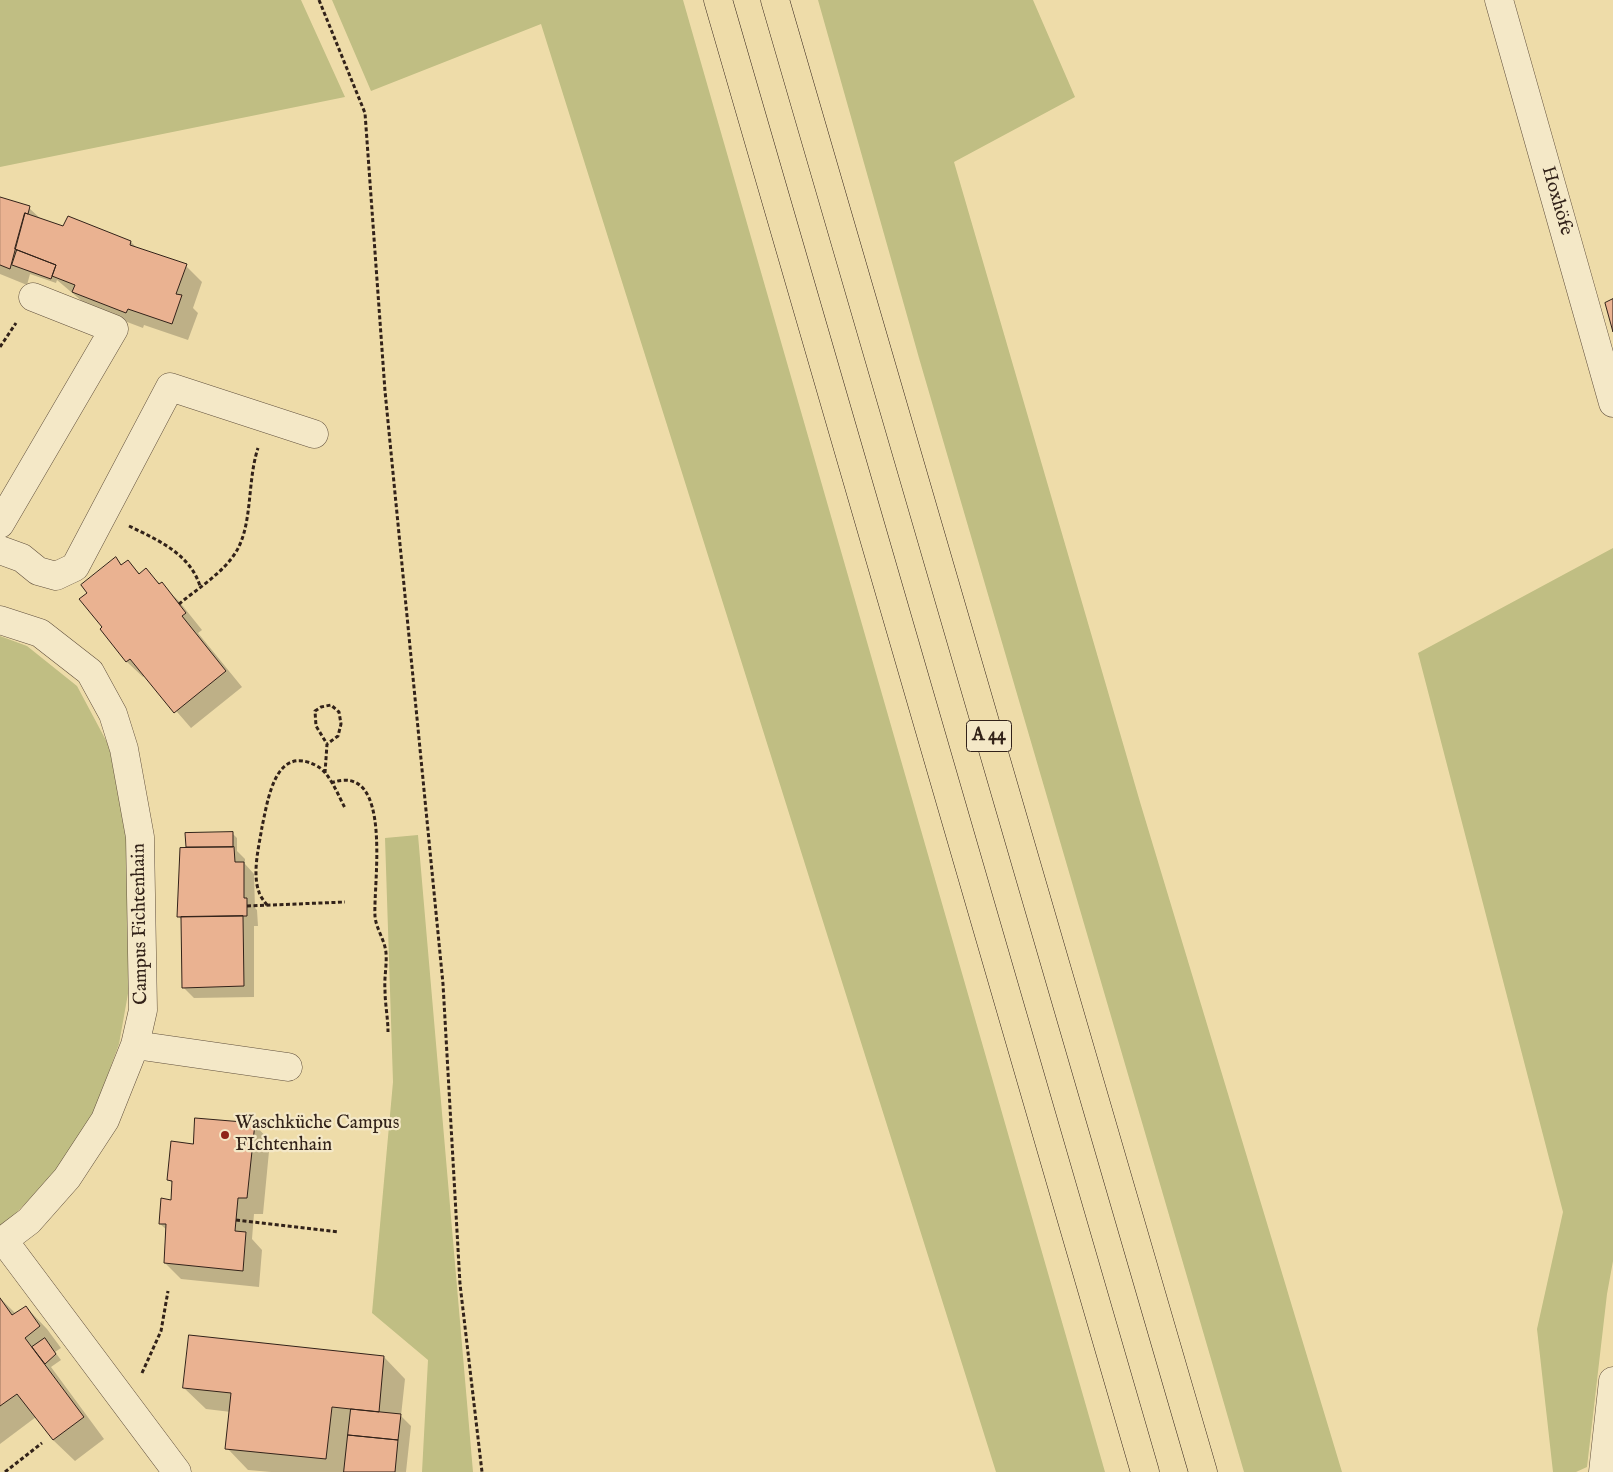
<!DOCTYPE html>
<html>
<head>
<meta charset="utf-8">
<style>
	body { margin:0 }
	canvas { display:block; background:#eedca9 }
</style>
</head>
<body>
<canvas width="1613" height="1472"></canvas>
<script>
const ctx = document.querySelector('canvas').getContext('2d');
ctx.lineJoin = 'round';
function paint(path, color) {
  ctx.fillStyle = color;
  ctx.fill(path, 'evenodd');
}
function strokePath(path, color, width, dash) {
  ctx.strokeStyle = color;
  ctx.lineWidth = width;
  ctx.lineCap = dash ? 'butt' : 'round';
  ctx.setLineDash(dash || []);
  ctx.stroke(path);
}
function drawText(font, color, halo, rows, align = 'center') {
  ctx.font = font + ' "IM FELL English",serif';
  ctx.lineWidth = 4.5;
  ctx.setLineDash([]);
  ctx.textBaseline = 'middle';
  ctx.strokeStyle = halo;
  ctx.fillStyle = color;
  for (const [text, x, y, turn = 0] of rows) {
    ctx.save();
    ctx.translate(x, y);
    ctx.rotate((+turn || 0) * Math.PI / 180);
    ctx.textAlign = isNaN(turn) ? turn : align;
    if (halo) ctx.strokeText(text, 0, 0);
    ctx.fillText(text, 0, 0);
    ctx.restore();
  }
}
const green = new Path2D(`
	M0,0h301l44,97 -345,70z
	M332,0h351l422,1472h-109l-455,-1448 -170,67z
	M818,0h215l42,97 -121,65 186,640 202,670h-98l-325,-1114z
	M1613,548v713l-6,33 -20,173 -11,5h-23l-16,-143 26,-117 -145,-559z
	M0,636l27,10 50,40 32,60 19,97 1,145 -10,56 -27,73 -38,57 -41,42 -13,10z
	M418,835l55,637h-51l6,-112 -56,-47 21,-231 -8,-244z`);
const shadow = new Path2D(`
	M0,199l29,9 13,12 22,8 67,14 8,8 47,16 16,16 -9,26 5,5 -10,27 -44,-15 -1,3 -53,-20 -33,-28 -1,3 -26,-9 -3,11 -27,-11z
	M116,559l6,7 6,-5 12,13 5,-4 33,30 24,30 -4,3 44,54 -51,41 -46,-53 -2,2 -17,-16 -22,-34 -15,-34z
	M232,833l5,5v13l8,8v5l9,10 1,34 2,2 1,16h-4v71l-60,1 -11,-11 -1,-67 -4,-4 11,-67 -2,-2z
	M254,1124l16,17 -7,73h-9l-2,25 10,11 -3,37 -78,-8 -16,-16 2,-33 -7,-6 12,-23 1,-17 -4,-4 25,-35z
	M0,1298l16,16 10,-7 21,22 14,19 -6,4 6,8 -10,7 53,72 -29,22 -22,-21 -17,-23 -36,27z
	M384,1357l21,22 -4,37 10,10 -5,46h-135l-23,-2 -21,-22 4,-36 -25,-3 -22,-21z`);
const building = new Path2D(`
	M0,197l30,9 -2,8 -3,-1 -15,56 -10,-4z
	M25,213l38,13 5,-10 63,25 -1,4 57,19 -11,30 6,1 -10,29 -44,-15 -2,4 -54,-21 3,-7 -23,-9 4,-11 -41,-16z
	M17,250l39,15 -5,14 -39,-14z
	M1613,299v33l-8,-29z
	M116,557l5,8 7,-5 11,14 7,-6 13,16 3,-2 24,31 -4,3 44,55 -52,42 -44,-54 -4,3 -26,-33 2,-2 -23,-28 8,-6 -6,-8z
	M233,832v15h-47l-1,-14z
	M234,847l1,15h9v36h3v18l-70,1 3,-69z
	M243,916l1,70 -62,2 -1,-71z
	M195,1118l60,5 -8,75h-9l-3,33 11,1 -3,39 -79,-8 2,-39h-7l2,-26 10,2 1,-19 -5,-1 4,-39 22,3z
	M0,1298l12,17 14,-9 14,20 -15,12 59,79 -31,23 -36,-46 -17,12z
	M189,1335l195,21 -5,56 -47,-5 -6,52 -101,-10 6,-56 -48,-5z
	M45,1338l11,16 -11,10 -13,-17z
	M351,1409l50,5 -3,26 -50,-5z
	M348,1435l50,5 -3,32h-51z`);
const path = new Path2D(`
	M319,0l46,113 20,278 58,593 17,300 22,188
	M0,347l16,-24
	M129,526c29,14 61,28 71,60
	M179,604c18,-15 44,-31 57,-52 17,-28 11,-71 22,-104
	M325,773l2,-29 -11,-18 -1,-15 6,-4 10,-2 8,7 2,12 -3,12 -11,8
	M331,783c63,-23 42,101 44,133 1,13 10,24 11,37 1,12 -2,25 -1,37 0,14 3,28 3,42
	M267,905c-3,-4 -7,-9 -8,-13 -7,-19 0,-46 3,-65 6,-27 13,-84 55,-61 13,7 21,29 28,42
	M247,906l98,-4
	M236,1220l103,12
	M142,1373l19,-42 7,-40
	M5,1472l37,-29`);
const minor = new Path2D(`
	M1499,0l114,403
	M0,524l114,-195 -81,-32
	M0,550l22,8 16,13 18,5 19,-9 95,-180 144,47
	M0,620l40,13 50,39 23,42 11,35 16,88 3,173 -8,35 -30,75 -38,58 -38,43 -29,22
	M135,1045l153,22
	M4,1241l173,231
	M1603,1472l10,-91`);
const highway = new Path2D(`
	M718,0l427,1472
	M775,0l428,1472`);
const markers = [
	[225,1135,5,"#8f2418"]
];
const shields = [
	[989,736,45]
];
const shieldNames = [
	["A 44",989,736]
];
const streetNames = [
	["Hoxhöfe",1556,201,74],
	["Campus Fichtenhain",141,924,-91]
];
const poiNames = [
	["Waschküche Campus",235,1124],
	["FIchtenhain",235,1146]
];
paint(green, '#c0be83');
paint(shadow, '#0003');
paint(building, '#eab291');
strokePath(building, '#322219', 1);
strokePath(minor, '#61503d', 29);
strokePath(highway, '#322219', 29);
strokePath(path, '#322219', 3, [4, 2.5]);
strokePath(minor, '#f4e8c7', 28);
strokePath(highway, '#eedca9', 28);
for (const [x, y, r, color] of markers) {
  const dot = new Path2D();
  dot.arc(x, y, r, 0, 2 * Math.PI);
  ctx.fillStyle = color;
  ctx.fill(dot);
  strokePath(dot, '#f4e8c7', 2);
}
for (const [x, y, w] of shields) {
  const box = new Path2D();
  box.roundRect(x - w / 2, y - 15.5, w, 31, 4);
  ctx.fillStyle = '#f4e8c7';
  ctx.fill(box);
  strokePath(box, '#322219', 1);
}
drawText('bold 18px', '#322219', null, shieldNames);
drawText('19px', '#322219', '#f4e8c7', streetNames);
drawText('19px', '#322219', '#f4e8c7', poiNames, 'left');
</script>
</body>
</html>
